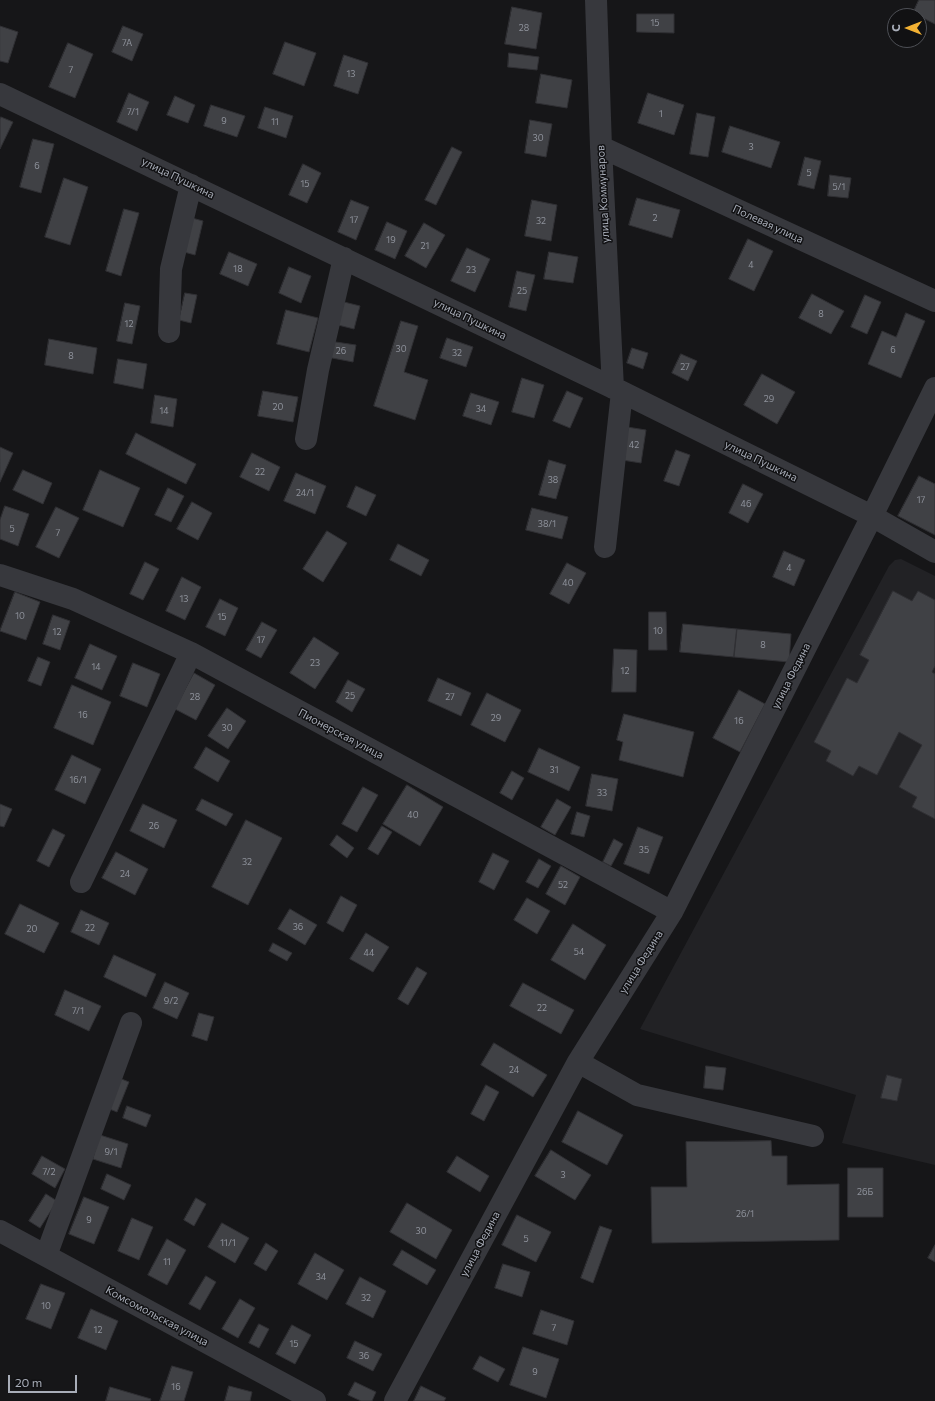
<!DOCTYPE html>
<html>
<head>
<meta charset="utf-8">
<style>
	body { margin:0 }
	#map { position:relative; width:935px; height:1401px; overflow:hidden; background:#161618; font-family:Commissioner,sans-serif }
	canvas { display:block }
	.north { position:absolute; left:887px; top:8px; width:40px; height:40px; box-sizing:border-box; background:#111113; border:1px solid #4d4f55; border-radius:50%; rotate:270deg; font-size:11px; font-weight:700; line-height:16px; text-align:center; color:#a8adb8 }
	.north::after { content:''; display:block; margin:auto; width:14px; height:18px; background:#f2b134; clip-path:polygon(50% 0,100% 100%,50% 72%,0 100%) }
	.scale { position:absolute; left:8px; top:1375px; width:69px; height:18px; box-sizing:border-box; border:2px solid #a8adb8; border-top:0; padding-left:5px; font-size:12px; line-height:14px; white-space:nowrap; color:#a8adb8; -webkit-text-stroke:3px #111113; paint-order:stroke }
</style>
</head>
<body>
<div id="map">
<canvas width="935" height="1401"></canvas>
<div class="north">С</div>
<div class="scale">20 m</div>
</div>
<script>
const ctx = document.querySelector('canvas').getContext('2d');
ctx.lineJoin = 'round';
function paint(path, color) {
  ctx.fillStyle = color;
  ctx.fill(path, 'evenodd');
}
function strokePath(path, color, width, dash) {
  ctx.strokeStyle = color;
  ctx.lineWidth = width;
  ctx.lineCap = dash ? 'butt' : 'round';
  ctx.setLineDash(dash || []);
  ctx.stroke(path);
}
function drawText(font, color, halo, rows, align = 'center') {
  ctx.font = font + ' Commissioner,sans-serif';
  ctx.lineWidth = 3;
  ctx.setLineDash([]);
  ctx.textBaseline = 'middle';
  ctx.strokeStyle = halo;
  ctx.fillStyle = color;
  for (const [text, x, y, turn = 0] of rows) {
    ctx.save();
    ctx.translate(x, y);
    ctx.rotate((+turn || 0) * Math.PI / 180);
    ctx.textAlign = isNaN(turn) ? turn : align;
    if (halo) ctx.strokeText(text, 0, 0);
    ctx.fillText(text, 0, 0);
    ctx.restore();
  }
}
const built = new Path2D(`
	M901,559l34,17v589l-93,-22 14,-48 -216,-66 249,-463 6,-6z`);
const building = new Path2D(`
	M919,0h16v24l-22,-11z
	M512,7l30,6 -6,36 -31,-5z
	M637,14h37v19l-37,-1z
	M0,26l18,6 -10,31 -8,-2z
	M123,26l20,8 -11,27 -20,-9z
	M285,42l31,11 -12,33 -31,-12z
	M68,43l25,11 -18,44 -26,-11z
	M509,53l30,4 -2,13 -29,-3z
	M344,55l24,8 -10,31 -24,-8z
	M541,74l31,6 -5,28 -31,-5z
	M129,93l20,9 -12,29 -20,-9z
	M648,93l36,12 -10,30 -36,-12z
	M175,96l20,9 -7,18 -21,-8z
	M211,105l34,11 -8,21 -33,-11z
	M265,107l28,9 -7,22 -28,-10z
	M697,113l18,4 -7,40 -18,-3z
	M1,117l12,5 -13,27v-30z
	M530,120l22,4 -6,33 -21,-4z
	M730,126l50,16 -9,26 -49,-16z
	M33,139l21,5 -13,49 -21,-6z
	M452,147l10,5 -26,53 -11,-5z
	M805,157l16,4 -7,28 -16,-4z
	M303,164l18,9 -14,30 -18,-8z
	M830,175l21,3 -3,20 -20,-2z
	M64,178l24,9 -18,58 -25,-8z
	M637,198l43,12 -8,28 -43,-13z
	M351,200l18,7 -13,33 -18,-8z
	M532,200l25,5 -6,36 -26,-5z
	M124,209l15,4 -18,63 -15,-5z
	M192,218l11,3 -8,34 -11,-3z
	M387,222l20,9 -12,28 -20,-9z
	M424,223l21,12 -19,33 -21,-12z
	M748,239l25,12 -19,40 -25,-12z
	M467,248l23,11 -15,33 -24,-11z
	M229,252l28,12 -9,22 -28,-12z
	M549,252l29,5 -5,26 -29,-4z
	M289,267l22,9 -10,27 -22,-10z
	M517,271l18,4 -9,36 -17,-4z
	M185,293l12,2 -6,28 -12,-3z
	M812,294l32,17 -13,23 -32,-16z
	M865,295l16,7 -14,32 -16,-7z
	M344,302l16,4 -6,23 -16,-4z
	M125,303l15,3 -8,38 -15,-3z
	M286,310l32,8 -9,34 -32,-8z
	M906,313l19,8 -24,57 -33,-14 14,-33 14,6z
	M401,321l17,5 -14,46 24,8 -13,40 -41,-14z
	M447,338l26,9 -7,20 -26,-9z
	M49,339l48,9 -4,26 -48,-9z
	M329,341l27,4 -3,17 -26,-5z
	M632,348l16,5 -5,16 -16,-6z
	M681,354l16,7 -9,20 -16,-8z
	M118,359l29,5 -4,25 -29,-6z
	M762,374l33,18 -18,32 -33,-19z
	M522,378l22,7 -10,33 -22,-6z
	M263,391l35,6 -5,25 -35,-6z
	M567,391l16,7 -13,30 -17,-7z
	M471,393l28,9 -8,23 -28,-9z
	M155,395l22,4 -4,28 -22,-4z
	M627,427l19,3 -5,33 -19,-3z
	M136,433l60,31 -10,20 -60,-30z
	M0,447l13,6 -13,29z
	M676,450l14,5 -11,31 -15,-5z
	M252,453l28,14 -11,24 -29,-14z
	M549,460l17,5 -10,34 -17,-4z
	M23,470l29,13 -9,21 -30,-14z
	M100,470l40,18 -17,39 -40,-17z
	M296,473l30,13 -11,28 -31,-13z
	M919,476l16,8v51l-37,-19z
	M743,484l20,10 -15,29 -19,-10z
	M356,486l20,9 -10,21 -19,-9z
	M168,488l16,8 -13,26 -16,-7z
	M192,502l20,11 -14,27 -21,-11z
	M5,506l24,8 -11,32 -18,-7v-19z
	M56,507l23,11 -20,40 -23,-11z
	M532,508l36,9 -6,22 -36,-9z
	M327,531l20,12 -24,39 -20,-13z
	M398,544l31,16 -8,16 -31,-16z
	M784,551l21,9 -11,26 -21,-9z
	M145,562l14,7 -16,31 -13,-6z
	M567,563l19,10 -17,31 -19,-10z
	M182,577l19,10 -16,33 -19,-9z
	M893,591l19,10 6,-10 17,9v66l-3,6 3,2v145l-23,-12 5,-10 -18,-10 23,-42 -23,-13 -22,43 -18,-9 -6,10 -27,-15 5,-10 -17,-9 33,-64 10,5 12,-23 -9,-5z
	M15,592l25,10 -14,38 -26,-9z
	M220,599l18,9 -13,28 -19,-9z
	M649,612h17l1,38h-18z
	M53,615l17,6 -10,29 -17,-6z
	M262,622l15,8 -16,28 -15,-8z
	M683,624l54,5 -3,28 -54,-5z
	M737,629l54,5 -2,28 -55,-5z
	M314,637l25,16 -24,36 -25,-16z
	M90,644l27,12 -15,34 -27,-12z
	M614,649l23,1 -1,42h-24z
	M38,657l12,5 -9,24 -13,-5z
	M133,663l27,11 -13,33 -27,-11z
	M194,673l21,12 -19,35 -21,-11z
	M438,678l33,15 -10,23 -33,-15z
	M348,680l17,9 -13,23 -16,-10z
	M72,685l39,17 -18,43 -39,-17z
	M739,690l26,14 -25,48 -27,-14z
	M487,693l34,17 -16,32 -34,-17z
	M227,708l19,13 -18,28 -20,-13z
	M624,714l70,18 -11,45 -64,-17 4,-18 -6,-2z
	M206,747l24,14 -12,21 -24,-14z
	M539,748l41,19 -11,24 -41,-19z
	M72,755l29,14 -16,35 -30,-14z
	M512,771l12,7 -12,22 -12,-7z
	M592,774l26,5 -6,32 -26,-5z
	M407,785l36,22 -23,39 -37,-22z
	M363,787l15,8 -21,37 -15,-8z
	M202,799l31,15 -7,12 -30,-16z
	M557,799l14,8 -16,28 -14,-8z
	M0,804l12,5 -8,18 -4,-1z
	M143,804l34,16 -13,28 -34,-17z
	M577,812l13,4 -6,21 -13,-3z
	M246,820l36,18 -34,67 -36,-18z
	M382,826l10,6 -14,23 -10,-6z
	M638,827l25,10 -14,37 -25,-10z
	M53,829l12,6 -16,32 -12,-6z
	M337,835l17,13 -7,10 -17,-13z
	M614,839l9,5 -12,22 -8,-4z
	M116,852l32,17 -13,26 -33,-17z
	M493,853l16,8 -15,29 -15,-8z
	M539,859l12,7 -13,22 -12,-6z
	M561,866l19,11 -15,28 -19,-11z
	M341,896l16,9 -14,27 -16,-9z
	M527,898l23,13 -13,23 -23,-14z
	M20,904l39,19 -15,30 -39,-19z
	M290,909l27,16 -12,20 -27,-16z
	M81,910l28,13 -10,22 -28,-13z
	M573,924l33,21 -21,35 -34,-20z
	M366,933l23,14 -16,25 -23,-13z
	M273,943l19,10 -5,8 -18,-10z
	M114,955l42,19 -10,23 -42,-20z
	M417,967l10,6 -19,32 -10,-6z
	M165,982l24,11 -12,26 -24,-11z
	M523,983l51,27 -13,24 -51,-28z
	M65,990l36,16 -12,25 -34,-16z
	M199,1013l15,4 -7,24 -15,-5z
	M494,1043l53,32 -14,22 -52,-32z
	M706,1066l20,2 -3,22 -19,-2z
	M887,1075l15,4 -5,22 -16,-3z
	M119,1078l10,4 -12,30 -10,-4z
	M486,1085l13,7 -15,29 -13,-7z
	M127,1106l24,9 -5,12 -23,-9z
	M578,1111l45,24 -16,30 -45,-23z
	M100,1135l28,9 -7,24 -28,-9z
	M771,1141l1,15h15v29l52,-1v56l-187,3 -1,-56h36l-1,-45z
	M551,1150l40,25 -16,25 -40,-24z
	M42,1156l23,13 -10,19 -23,-14z
	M457,1156l32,20 -9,16 -33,-20z
	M848,1168h35v49h-35z
	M107,1174l24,11 -7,15 -23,-11z
	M46,1194l11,7 -17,27 -11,-7z
	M84,1197l25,10 -15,37 -25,-10z
	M196,1198l10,6 -12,22 -10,-6z
	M407,1203l45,27 -16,29 -46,-27z
	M517,1215l34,17 -15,30 -34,-17z
	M132,1218l21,9 -14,33 -21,-9z
	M222,1223l27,15 -14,25 -27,-16z
	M600,1226l12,4 -19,53 -12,-5z
	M167,1239l19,11 -19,35 -19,-10z
	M266,1243l12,8 -12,20 -12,-7z
	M935,1245v17l-7,-4z
	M402,1250l34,20 -9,15 -34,-20z
	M315,1253l29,17 -17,30 -29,-16z
	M503,1264l27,8 -8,25 -27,-9z
	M206,1276l10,6 -16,28 -11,-6z
	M360,1277l26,14 -13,27 -27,-14z
	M41,1284l24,9 -14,36 -25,-10z
	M240,1299l15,9 -17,30 -16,-9z
	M91,1309l27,12 -12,29 -28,-12z
	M541,1310l33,11 -7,24 -34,-11z
	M259,1324l10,5 -10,19 -10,-5z
	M292,1325l19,10 -16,29 -19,-10z
	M355,1341l27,13 -9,17 -26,-13z
	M523,1347l36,12 -13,39 -36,-13z
	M480,1356l25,13 -7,13 -25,-13z
	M172,1366l21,6 -9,29h-24z
	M355,1382l21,10 -4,9h-11l-13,-6z
	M229,1386l23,6 -2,9h-25z
	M421,1386l25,12 -2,3h-30z
	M110,1387l41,12 -1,2h-44z`);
const minor = new Path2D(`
	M596,0l5,147 12,241
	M0,94l622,298 250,124 63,36
	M601,147l334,154
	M169,332l2,-63 20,-84
	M306,439l12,-69 26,-112
	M605,547l17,-155
	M0,575l73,24 118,54 481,259
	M81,882l110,-229
	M578,1062l59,33 176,41
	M0,1231l315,170
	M46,1256l85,-233
	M395,1401l183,-339 94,-150 200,-396 63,-128`);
const numberNames = [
	["15",655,23],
	["28",524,28],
	["7А",127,43],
	["7",71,70],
	["13",351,74],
	["7/1",133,112],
	["1",661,114],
	["9",224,121],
	["11",275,122],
	["30",538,138],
	["3",751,147],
	["6",37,166],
	["5",809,173],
	["15",305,184],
	["5/1",839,187],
	["2",655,218],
	["17",354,220],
	["32",541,221],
	["19",391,240],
	["21",425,246],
	["4",751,265],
	["18",238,269],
	["23",471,270],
	["25",522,291],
	["8",821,314],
	["12",129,324],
	["30",401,349],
	["6",893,350],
	["26",341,351],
	["32",457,353],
	["8",71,356],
	["27",685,367],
	["29",769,399],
	["20",278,407],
	["34",481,409],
	["14",164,411],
	["42",634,445],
	["22",260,472],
	["38",553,480],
	["24/1",305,493],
	["17",921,500],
	["46",746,504],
	["38/1",547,524],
	["5",12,529],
	["7",58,533],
	["4",789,568],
	["40",568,583],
	["13",184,599],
	["10",20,616],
	["15",222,617],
	["10",658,631],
	["12",57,632],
	["17",261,640],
	["8",763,645],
	["23",315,663],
	["14",96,667],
	["12",625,671],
	["25",350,696],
	["28",195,697],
	["27",450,697],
	["16",83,715],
	["29",496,718],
	["16",739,721],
	["30",227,728],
	["31",554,770],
	["16/1",78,780],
	["33",602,793],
	["40",413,815],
	["26",154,826],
	["35",644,850],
	["32",247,862],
	["24",125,874],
	["52",563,885],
	["36",298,927],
	["22",90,928],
	["20",32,929],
	["54",579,952],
	["44",369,953],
	["9/2",171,1001],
	["22",542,1008],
	["7/1",78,1011],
	["24",514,1070],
	["9/1",111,1152],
	["7/2",49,1172],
	["3",563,1175],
	["26Б",865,1192],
	["26/1",745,1214],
	["9",89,1220],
	["30",421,1231],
	["5",526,1239],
	["11/1",228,1243],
	["11",167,1262],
	["34",321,1277],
	["32",366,1298],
	["10",46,1306],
	["7",554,1328],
	["12",98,1330],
	["15",294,1344],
	["36",364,1356],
	["9",535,1372],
	["16",176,1387]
];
const streetNames = [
	["улица Пушкина",178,178,26],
	["улица Коммунаров",603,194,-93],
	["Полевая улица",768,224,25],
	["улица Пушкина",470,319,26],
	["улица Пушкина",761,461,26],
	["улица Федина",791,676,-63],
	["Пионерская улица",341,734,28],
	["улица Федина",641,962,-58],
	["улица Федина",480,1244,-62],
	["Комсомольская улица",157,1316,28]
];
paint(built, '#222225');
paint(building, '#404145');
strokePath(building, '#303034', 1);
strokePath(minor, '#37383d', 22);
drawText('9px', '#8e929b', null, numberNames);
drawText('11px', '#a8adb8', '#111113', streetNames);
</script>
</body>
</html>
